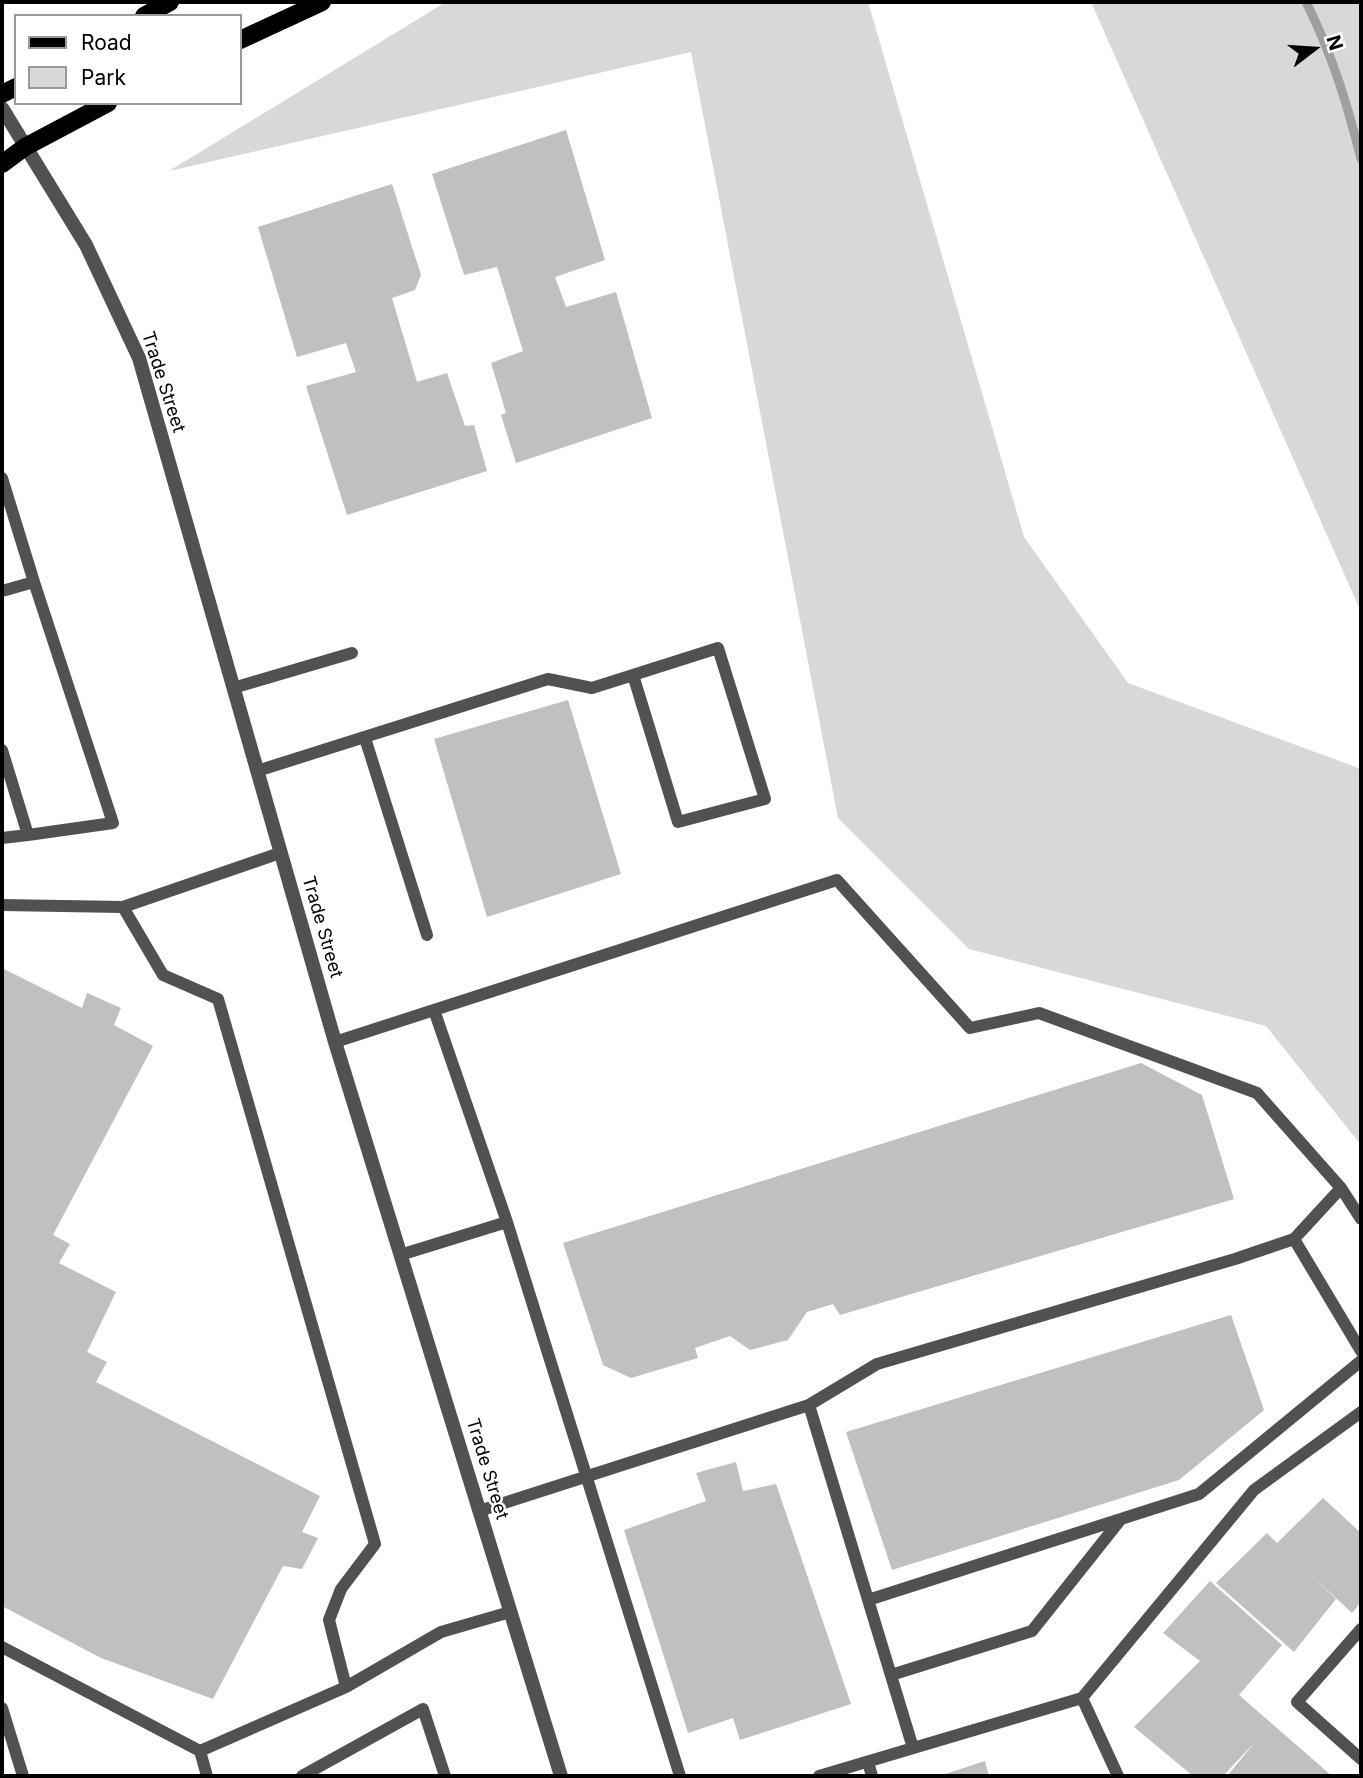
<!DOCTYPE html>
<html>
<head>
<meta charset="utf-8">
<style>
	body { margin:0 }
	#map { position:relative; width:1363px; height:1778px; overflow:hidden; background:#fff; font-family:Inter,sans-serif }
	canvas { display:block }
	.frame { position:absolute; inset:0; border:4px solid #000; pointer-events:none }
	.legend { position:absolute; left:14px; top:14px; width:228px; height:91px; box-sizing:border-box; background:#fff; border:2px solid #999; margin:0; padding:9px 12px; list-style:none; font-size:21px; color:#000 }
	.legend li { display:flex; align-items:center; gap:14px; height:35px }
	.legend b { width:35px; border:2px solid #999 }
	.north { position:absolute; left:1279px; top:14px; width:70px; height:70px; -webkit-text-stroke:5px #fff; paint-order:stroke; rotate:73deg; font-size:19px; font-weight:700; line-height:28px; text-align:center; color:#000 }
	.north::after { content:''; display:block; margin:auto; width:24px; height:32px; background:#000; clip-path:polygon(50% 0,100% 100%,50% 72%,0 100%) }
</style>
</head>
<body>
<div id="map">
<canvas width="1363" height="1778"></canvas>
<div class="frame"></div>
<ul class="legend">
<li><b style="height:9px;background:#000"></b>Road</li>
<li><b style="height:19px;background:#d8d8d8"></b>Park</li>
</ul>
<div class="north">N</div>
</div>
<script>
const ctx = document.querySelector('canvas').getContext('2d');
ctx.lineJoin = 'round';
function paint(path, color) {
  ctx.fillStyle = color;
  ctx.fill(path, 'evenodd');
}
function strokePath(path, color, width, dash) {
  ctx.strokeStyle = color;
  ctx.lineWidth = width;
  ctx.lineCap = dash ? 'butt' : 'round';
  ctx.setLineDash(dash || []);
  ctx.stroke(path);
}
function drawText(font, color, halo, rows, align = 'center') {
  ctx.font = font + ' Inter,sans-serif';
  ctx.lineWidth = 5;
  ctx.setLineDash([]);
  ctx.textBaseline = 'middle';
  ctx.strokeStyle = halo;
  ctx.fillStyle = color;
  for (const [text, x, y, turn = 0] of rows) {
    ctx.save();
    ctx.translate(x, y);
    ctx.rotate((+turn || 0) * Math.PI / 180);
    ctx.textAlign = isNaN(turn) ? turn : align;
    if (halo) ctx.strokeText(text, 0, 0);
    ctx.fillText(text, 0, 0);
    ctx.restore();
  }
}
const green = new Path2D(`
	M446,2h422l156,535 104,146 233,86v376l-95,-119 -297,-77 -131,-131 -147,-766 -522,119z
	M1091,2h270v610z`);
const stream = new Path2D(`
	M1306,2c26,52 41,101 55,157`);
const building = new Path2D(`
	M566,130l39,130 -50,17 11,30 50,-15 36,126 -136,45 -15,-48 5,-2 -15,-50 32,-12 -26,-84 -33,8 -32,-101z
	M392,184l29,91 -6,15 -23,8 25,84 30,-9 18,53 9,-1 13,46 -140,44 -41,-129 50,-14 -10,-29 -49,14 -39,-130z
	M568,700l53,174 -134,43 -53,-178z
	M2,968l80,40 5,-15 34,15 -7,17 39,21 -100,189 17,9 -11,19 57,29 -29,60 20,10 -11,20 224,114 -18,36 16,6 -16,31 -19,-3 -70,133 -112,-41 -99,-52z
	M1141,1063l61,32 32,104 -394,116 -7,-11 -26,8 -19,28 -38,10 -20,-14 -35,12 3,10 -67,20 -28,-13 -40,-122z
	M1231,1315l33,95 -85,70 -287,90 -46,-138z
	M736,1462l7,29 33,-7 75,220 -111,36 -7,-22 -45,15 -64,-203 82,-29 -10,-28z
	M1323,1498l38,35v69l-9,11 -43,-40 27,26 -42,53 -78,-69 51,-50 10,10z
	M1210,1581l72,64 -43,50 93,81h-105l29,-35 -33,35h-30l-59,-49 66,-66 -37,-28z
	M985,1761l4,15h-50z`);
const service = new Path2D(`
	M2,478l32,104 -32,9
	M233,688l119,-35
	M365,738l62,197
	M2,750l26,85 85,-12 -79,-241
	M257,771l291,-92 44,9 126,-40 47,151 -87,23 -45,-147
	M2,838l26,-3
	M2,905l121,2 157,-54
	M335,1042l99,-32
	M1294,1239l67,112
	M400,1255l107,-33
	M809,1405l104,343
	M479,1511l330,-106 68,-41 358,-105 59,-20 47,-51 20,31
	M868,1600l331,-106 162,-133
	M1361,1629l-64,73 64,57
	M2,1647l198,104 146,-64 -17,-67 12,-31 34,-45 -157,-545 -55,-24 -40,-68
	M891,1675l141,-44 89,-112
	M346,1687l95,-55 69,-20
	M1082,1698l36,78
	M2,1708l21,68
	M200,1751l7,25
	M868,1762l4,14
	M302,1776l121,-67 22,67
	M680,1776l-173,-554 -73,-212 403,-130 133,148 69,-15 218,80 84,95
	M819,1776l263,-78 172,-208 107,-78`);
const tertiary = new Path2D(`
	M2,108l84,137 53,113 196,684 226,734`);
const primary = new Path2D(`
	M144,16l26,-14
	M240,40l82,-38
	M2,94l14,-7
	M2,164l23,-17 83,-44`);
const streetNames = [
	["Trade Street",163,382,72],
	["Trade Street",322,927,74],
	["Trade Street",487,1469,73]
];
paint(green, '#d8d8d8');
strokePath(stream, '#9f9f9f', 9);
paint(building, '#c0c0c0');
strokePath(service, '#515151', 12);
strokePath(tertiary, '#515151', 14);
strokePath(primary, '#000', 18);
drawText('18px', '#000', '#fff', streetNames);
</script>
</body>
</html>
